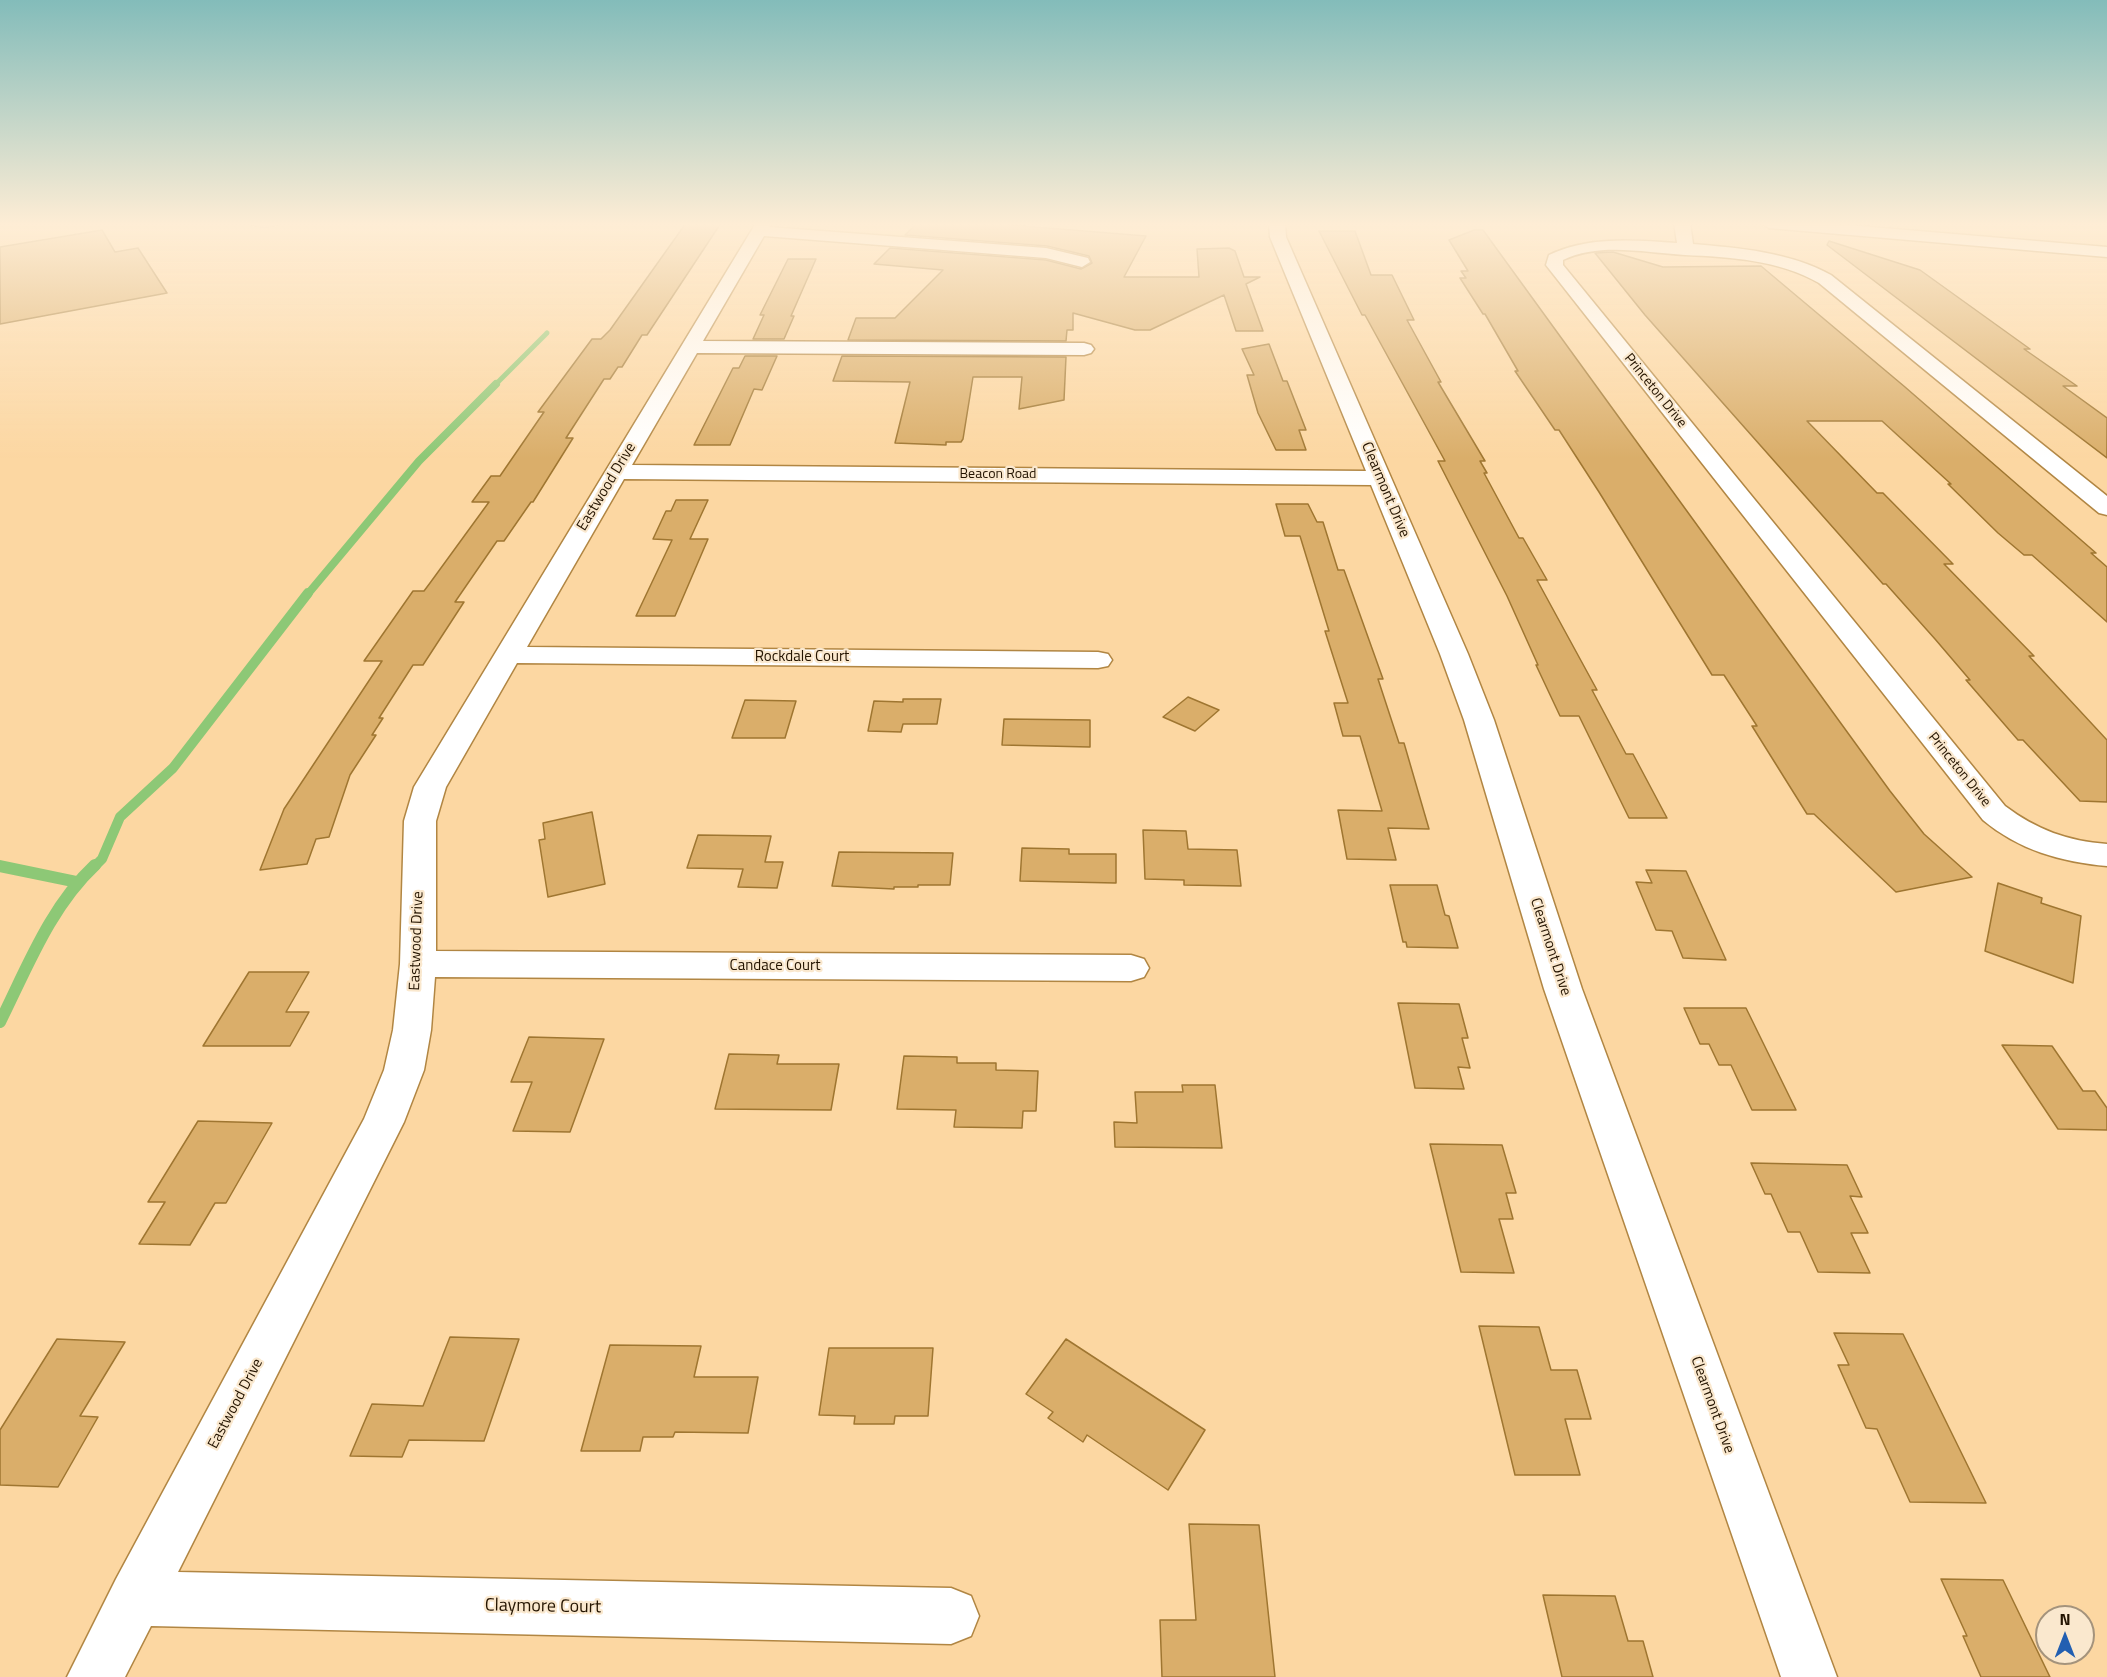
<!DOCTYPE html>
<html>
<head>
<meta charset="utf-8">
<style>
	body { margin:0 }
	#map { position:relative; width:2107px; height:1677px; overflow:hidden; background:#fcd7a2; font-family:"Titillium Web",sans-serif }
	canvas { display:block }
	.north { position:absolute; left:2035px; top:1605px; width:60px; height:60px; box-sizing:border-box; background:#fae8ce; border:2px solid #a4937c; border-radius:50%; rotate:0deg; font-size:16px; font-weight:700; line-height:24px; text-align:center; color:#241400 }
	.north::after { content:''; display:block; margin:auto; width:21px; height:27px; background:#225fb1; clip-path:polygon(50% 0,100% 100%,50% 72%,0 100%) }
</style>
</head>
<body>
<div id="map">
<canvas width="2107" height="1677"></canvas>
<div class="north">N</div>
</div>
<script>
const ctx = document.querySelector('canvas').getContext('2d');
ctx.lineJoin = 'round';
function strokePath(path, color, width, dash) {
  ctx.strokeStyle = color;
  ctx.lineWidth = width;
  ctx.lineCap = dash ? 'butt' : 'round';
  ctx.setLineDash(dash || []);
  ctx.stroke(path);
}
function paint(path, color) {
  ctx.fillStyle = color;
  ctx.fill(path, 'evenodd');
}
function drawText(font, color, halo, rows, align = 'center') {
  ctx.font = font + ' "Titillium Web",sans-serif';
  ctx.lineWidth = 4.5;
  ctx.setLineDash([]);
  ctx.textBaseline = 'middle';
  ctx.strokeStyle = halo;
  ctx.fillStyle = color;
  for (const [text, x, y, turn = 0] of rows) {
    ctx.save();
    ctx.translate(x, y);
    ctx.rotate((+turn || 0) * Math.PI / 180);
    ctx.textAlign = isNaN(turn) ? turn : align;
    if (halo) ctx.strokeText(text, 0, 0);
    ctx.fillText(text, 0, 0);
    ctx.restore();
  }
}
const streamFar3 = new Path2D(`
	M495,385l52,-52`);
const streamFar2 = new Path2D(`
	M307,595l112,-134 77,-77`);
const streamFar1 = new Path2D(`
	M0,866l3,1
	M94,867l8,-8 18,-42 53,-49 135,-175`);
const stream = new Path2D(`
	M0,866l77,16
	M0,1022c27,-54 50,-115 95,-157`);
const building = new Path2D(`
	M686,223h35l-74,112h-5l-20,32h-4l-8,12h-6l-38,59h7l-40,64h-2l-27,39h-7l-42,61h9l-41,63h-10l-34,53h4l-11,17h4l-26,40 -21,62 -13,2 -9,25 -47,6 24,-61 98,-148h-18l49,-70h11l6,-8 59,-81h-17l19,-26h9l44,-64h-6l54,-73h9l9,-9z
	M917,223h95l-1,2 135,11 -22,41h75l-2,-28 32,-1 6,3 9,26h16l-14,7 17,47h-27l-12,-36 -74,35h-15l-62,-17v17h-6l-1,11 -218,-1 8,-22h39l48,-48 -69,-6 16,-16 156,12 35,9 11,-6 -3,-7 -42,-10 -142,-11z
	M102,230l13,22 23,-4 29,45 -167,31v-77z
	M1474,230h9l407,561 34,43 48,43 -76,15 -82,-78h-7l-55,-88h5l-33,-51h-12l-113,-183 -40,-62h-4l-40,-59h3l-33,-57h-2l-23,-36h6l-5,-7h7l-19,-31z
	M1319,231h36l16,44h21l22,45h-7l34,62h-3l47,79h-5l7,12h-3l35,65h4l24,42h-10l60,110h-5l34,64h7l34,64h-38l-50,-102h-19l-24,-51h2l-31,-69 -69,-135h7l-80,-146h-3z
	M1829,241l91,29 110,79h-6l53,37h-14l44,32v40l-280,-213z
	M1613,252l50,15 98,-1 144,121 191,166h-5l16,14v55l-75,-67h-8l-26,-22 -50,-49h3l-69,-63h-75l70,72h6l70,71h-9l90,92h-5l78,84v62l-27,-1 -57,-61h-5l-52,-60h4l-35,-41 -49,-55h-3l-238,-269 -50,-62z
	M788,259h28l-25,57h3l-10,23h-31l11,-24h-4z
	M1269,344l14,37h4l19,49h-7l7,20h-30l-18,-37 -11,-38h7l-12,-26z
	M745,356h32l-15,34 -8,-1 -24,56h-36l39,-77h6z
	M842,356l224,1 -2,43 -45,9 3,-32h-49l-10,62 -2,3h-15v3l-51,-2 15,-61 -77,-1z
	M676,500h32l-18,39h18l-33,77h-39l36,-76 -19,-1 13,-28h5z
	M1276,504h32l9,18h6l15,48h6l39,109h-5l21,64h5l25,86 -41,-1 8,32 -49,-1 -9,-49 44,1 -22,-75h-17l-9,-33h14l-23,-72h4l-29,-95h-15z
	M1188,697l31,13 -24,21 -32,-14z
	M903,699h38l-4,25h-34l-2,8 -33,-1 6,-30 29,1z
	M745,700l51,1 -11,37h-53z
	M1004,719l86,1v27l-88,-2z
	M592,812l13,72 -57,13 -9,-57 6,-1 -2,-16z
	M1143,830l43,1 2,18 49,1 4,36 -57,-1v-5l-39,-1z
	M698,835l73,1 -6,26h18l-6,26 -39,-1 5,-18 -56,-1z
	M1022,848l47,1v5h47v29l-96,-2z
	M839,852l114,1 -3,32h-32v2h-24v2l-62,-3z
	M1646,870l40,1 40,89 -43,-2 -11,-27 -16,-1 -20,-48 16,1z
	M1998,883l44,15 -1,5 40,13 -8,67 -88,-32z
	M1390,885h47l8,30 4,1 9,32 -51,-1 -1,-5h-3z
	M249,972h60l-23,40h23l-19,34h-87z
	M1398,1003l61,1 9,34h-6l8,30 -12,-1 6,22 -49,-1z
	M1684,1008h62l50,102h-44l-21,-45h-12l-10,-21h-9z
	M529,1037l75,2 -34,93 -57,-1 19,-49h-21z
	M2002,1045l50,1 31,45h12l12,17v22l-49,-1z
	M729,1054l50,1 -2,9h62l-8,46 -116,-1z
	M904,1056l53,1v6h39v7l42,1 -2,40h-13l-1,17 -68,-1 2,-17 -59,-1z
	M1182,1085h33l7,63 -107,-1 -1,-25 23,1 -2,-31h48z
	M198,1121l74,2 -46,80h-11l-25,42 -51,-1 26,-42h-17z
	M1430,1144l72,1 14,48h-10l7,26h-14l15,54 -53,-1z
	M1751,1163l96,2 15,32 -12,-1 18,37h-17l19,40 -52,-1 -18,-40h-12l-17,-38h-6z
	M1479,1326l60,1 12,43h26l14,49h-26l15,56h-65z
	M1834,1333l69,1 83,169 -76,-1 -33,-73 -11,-1 -28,-63h11z
	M450,1337l69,2 -35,102 -75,-1 -7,17 -52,-1 22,-52 51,2z
	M57,1339l68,3 -45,74 18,1 -40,70 -58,-2v-55z
	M1066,1339l139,91 -37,60 -81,-55 -4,7 -35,-24 5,-6 -27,-18z
	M610,1345l91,1 -7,31h64l-10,56 -73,-1 -2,5h-30l-3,14h-59z
	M829,1348h104l-5,68h-33l-1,8h-40l1,-8 -36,-1z
	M1189,1524l70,1 16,152h-113l-2,-57h36z
	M1941,1579l62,1 47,97h-69l-18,-41h4z
	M1543,1595l72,1 13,45h15l10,36h-91z`);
const service = new Path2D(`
	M248,223h33c-8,5 -25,5 -33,0z`);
const minor = new Path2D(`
	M756,223h16l-3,4 277,21 42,10 2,4 -8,5 -36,-9 -282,-22 -61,105 381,2 7,2 3,4 -3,4 -7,2 -387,-2 -65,112 734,6 -96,-234 -1,-14h16l1,14 182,417 26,66 88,269 255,688h-56l-237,-688 -80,-269 -24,-66 -69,-169 -747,-6 -97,168 571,5 10,2 4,6 -4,6 -10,2 -581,-5 -71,124 -10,34v130l695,4 13,4 5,9 -5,9 -13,4 -696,-4 -4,53 -7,40 -20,52 -226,450 773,16 20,8 8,20 -8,20 -20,8 -800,-18 -26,51h-58l49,-98 248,-460 20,-49 9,-40 7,-66 4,-143 10,-34z
	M1674,223h16l3,21c46,4 97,8 138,31l276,221v19l-8,-2 -280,-230c-40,-23 -89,-26 -134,-28 -39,-2 -85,-13 -122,5v5l442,541c32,24 63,35 102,38v22c-46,-4 -88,-16 -124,-46l-437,-555 3,-10c39,-19 86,-15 128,-12z`);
const tertiary = new Path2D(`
	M1761,223h63l283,24v10l-338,-29z`);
const farStreetnames = [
	["Princeton Drive",1655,391,51],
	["Beacon Road",998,475],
	["Princeton Drive",1959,770,51]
];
const streetNames = [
	["Eastwood Drive",607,487,-59],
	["Clearmont Drive",1385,490,67],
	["Rockdale Court",802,657],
	["Eastwood Drive",417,941,-88],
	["Clearmont Drive",1550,947,72],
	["Candace Court",775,966],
	["Eastwood Drive",236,1404,-62],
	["Clearmont Drive",1712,1405,70]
];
const nearStreetnames = [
	["Claymore Court",543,1607,1]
];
strokePath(streamFar3, '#8dc876', 5);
strokePath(streamFar2, '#8dc876', 8);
strokePath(streamFar1, '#8dc876', 10);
strokePath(stream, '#8dc876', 12);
paint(building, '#daae6a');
strokePath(building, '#9f7631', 1.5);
strokePath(service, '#b18643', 2);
strokePath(minor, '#b18643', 3);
strokePath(tertiary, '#b18643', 3);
paint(service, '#fff');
paint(minor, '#fff');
paint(tertiary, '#fff');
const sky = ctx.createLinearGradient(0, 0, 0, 458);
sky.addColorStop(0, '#83bcba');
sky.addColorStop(0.49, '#feedd5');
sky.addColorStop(1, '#feedd500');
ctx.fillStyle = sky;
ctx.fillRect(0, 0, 2107, 458);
drawText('14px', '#241400', '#fae8ce', farStreetnames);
drawText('15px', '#241400', '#fae8ce', streetNames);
drawText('18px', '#241400', '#fae8ce', nearStreetnames);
</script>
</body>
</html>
